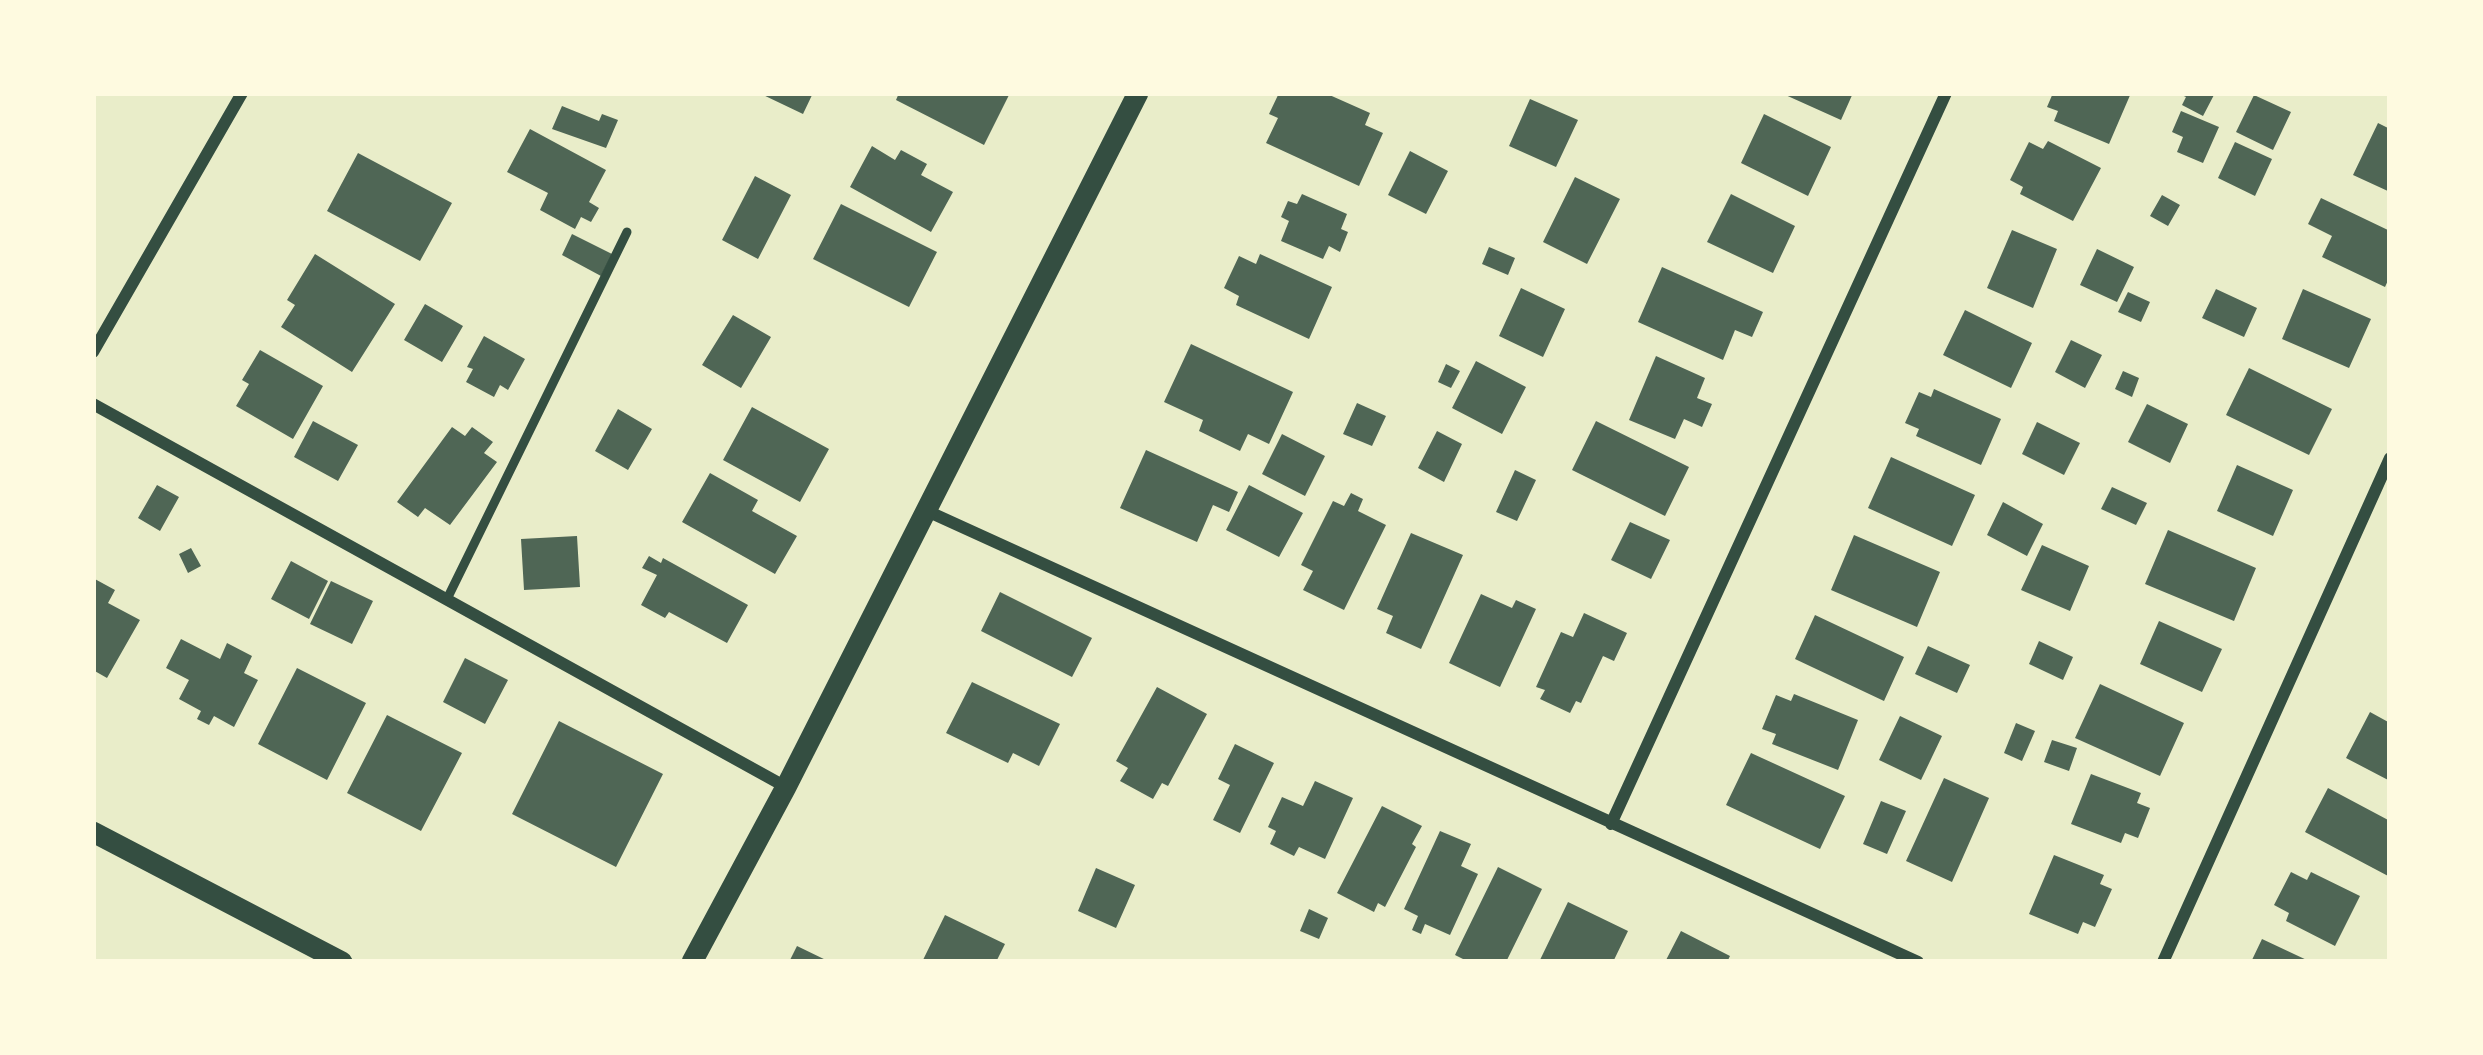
<!DOCTYPE html>
<html>
<head>
<meta charset="utf-8">
<style>
	body { margin:0 }
	#map { position:relative; width:2483px; height:1055px; overflow:hidden; background:#e9edc9; font-family:Karla,sans-serif }
	canvas { display:block }
	.frame { position:absolute; inset:0; border:96px solid #fefae0; pointer-events:none }
</style>
</head>
<body>
<div id="map">
<canvas width="2483" height="1055"></canvas>
<div class="frame"></div>
</div>
<script>
const ctx = document.querySelector('canvas').getContext('2d');
ctx.lineJoin = 'round';
function paint(path, color) {
  ctx.fillStyle = color;
  ctx.fill(path, 'evenodd');
}
function strokePath(path, color, width, dash) {
  ctx.strokeStyle = color;
  ctx.lineWidth = width;
  ctx.lineCap = dash ? 'butt' : 'round';
  ctx.setLineDash(dash || []);
  ctx.stroke(path);
}
const building = new Path2D(`
	M759,93h54l-10,21z
	M899,93h111l-26,52 -88,-45z
	M1279,93h46l45,20 -5,12 18,8 -24,53 -93,-43 12,-25 -9,-4z
	M1781,93h72l-12,27z
	M2053,93h78l-22,51 -55,-23 4,-10 -11,-4z
	M2177,93h38l-12,23 -21,-11 4,-8z
	M2254,95l37,17 -18,38 -37,-18z
	M1530,99l48,21 -22,47 -47,-21z
	M562,106l37,15 3,-7 16,6 -12,28 -54,-19z
	M2181,111l38,16 -16,36 -26,-11 6,-15 -11,-5z
	M1764,114l67,33 -23,49 -67,-33z
	M2378,123l12,6v63l-37,-17z
	M530,129l76,41 -17,32 10,6 -8,14 -10,-5 -6,12 -35,-19 8,-17 -41,-21z
	M2048,141l53,27 -28,53 -53,-27 3,-7 -13,-7 19,-38 14,7z
	M2235,142l37,17 -17,37 -37,-18z
	M872,146l23,14 6,-10 26,14 -6,11 32,17 -22,40 -81,-45z
	M1410,151l38,20 -22,43 -38,-19z
	M358,153l94,50 -32,58 -93,-50z
	M755,176l36,19 -33,64 -36,-19z
	M1575,177l45,22 -33,65 -44,-22z
	M1302,194l45,20 -6,15 7,3 -8,20 -11,-6 -6,13 -42,-18 8,-20 -8,-4 7,-16 9,3z
	M1731,194l64,32 -22,47 -66,-31z
	M2162,195l18,10 -12,21 -18,-10z
	M2321,198l69,33v45l-5,11 -63,-30 10,-21 -24,-12z
	M841,204l96,48 -28,55 -96,-48z
	M2012,230l45,19 -24,59 -46,-20z
	M572,234l40,20 -11,22 -39,-21z
	M1489,247l26,11 -7,17 -26,-11z
	M2097,249l37,18 -17,35 -37,-17z
	M315,254l80,50 -43,68 -71,-45 14,-22 -8,-5z
	M1260,254l72,33 -23,52 -73,-34 3,-9 -15,-8 15,-32 17,8z
	M1662,267l101,45 -11,25 -17,-7 -12,30 -85,-38z
	M1521,288l44,21 -22,48 -44,-21z
	M2216,289l41,19 -13,29 -42,-19z
	M2303,289l68,30 -22,49 -67,-29z
	M2128,292l22,10 -9,20 -23,-10z
	M425,304l38,22 -21,36 -38,-22z
	M1965,310l67,33 -21,45 -68,-33z
	M733,315l38,22 -30,51 -39,-23z
	M484,336l41,23 -17,31 -8,-5 -6,12 -28,-15 7,-13 -6,-2z
	M2071,340l31,15 -17,33 -30,-16z
	M1191,344l102,48 -24,52 -21,-10 -8,17 -41,-20 4,-11 -39,-18z
	M260,350l63,36 -30,53 -57,-33 13,-22 -7,-4z
	M1656,356l49,22 -8,20 15,6 -10,23 -18,-8 -9,20 -46,-19z
	M1476,361l50,26 -24,47 -50,-26z
	M1446,364l14,7 -9,17 -13,-6z
	M2249,368l83,41 -23,46 -83,-40z
	M2123,371l16,7 -7,19 -17,-8z
	M1934,389l67,30 -20,46 -65,-29 3,-7 -14,-6 14,-31 12,5z
	M1357,403l29,13 -14,30 -29,-12z
	M2147,404l41,20 -18,39 -42,-21z
	M752,407l77,42 -29,53 -77,-42z
	M618,409l34,20 -24,41 -33,-19z
	M313,421l45,24 -20,36 -44,-24z
	M1596,421l93,46 -24,49 -93,-46z
	M2037,422l43,21 -16,32 -42,-21z
	M452,427l13,9 7,-9 21,15 -9,11 13,9 -47,63 -25,-17 -7,9 -21,-15z
	M1437,431l25,13 -18,38 -26,-14z
	M1282,434l43,22 -20,40 -43,-22z
	M1146,450l92,42 -9,20 -16,-7 -16,37 -77,-34z
	M1891,457l84,38 -23,51 -84,-38z
	M2237,465l56,25 -20,46 -56,-25z
	M1515,470l21,10 -19,41 -21,-9z
	M710,473l48,27 -6,11 45,25 -22,38 -93,-52z
	M157,485l22,12 -19,34 -22,-13z
	M1249,485l54,28 -24,44 -53,-27z
	M2112,487l35,16 -11,22 -35,-16z
	M1351,493l12,6 -5,12 28,14 -42,85 -41,-20 10,-19 -12,-6 32,-64 11,5z
	M2003,502l40,22 -16,32 -40,-21z
	M1630,522l40,18 -19,39 -40,-19z
	M2168,530l88,38 -22,53 -89,-37z
	M1411,533l52,22 -42,94 -35,-16 7,-17 -16,-7z
	M1854,535l86,37 -23,55 -86,-37z
	M577,536l3,51 -56,3 -3,-51z
	M2042,545l47,21 -19,45 -49,-21z
	M191,548l10,18 -13,7 -9,-19z
	M649,556l12,7 2,-5 85,47 -21,38 -58,-31 -4,6 -24,-13 16,-30 -15,-7z
	M291,561l37,20 -19,38 -38,-20z
	M93,578l22,12 -7,13 32,17 -33,58 -14,-8z
	M331,581l42,20 -21,43 -42,-20z
	M1000,592l92,46 -20,39 -91,-46z
	M1481,594l31,14 4,-8 20,9 -36,78 -51,-24z
	M1584,613l43,20 -13,28 -11,-5 -22,47 -5,-2 -6,12 -30,-14 5,-9 -9,-3 25,-55 12,5z
	M1815,615l89,42 -20,44 -89,-42z
	M2159,621l63,28 -20,43 -62,-28z
	M181,639l39,20 7,-16 25,13 -8,17 14,7 -24,47 -20,-11 -5,9 -12,-6 4,-8 -22,-12 10,-19 -23,-12z
	M2039,641l34,16 -10,23 -34,-16z
	M1928,646l42,19 -13,28 -42,-19z
	M465,658l43,22 -23,44 -42,-22z
	M297,668l69,35 -39,77 -69,-36z
	M972,682l88,42 -21,42 -26,-13 -5,10 -62,-30z
	M2100,684l84,39 -24,53 -85,-38z
	M1157,687l50,27 -39,72 -6,-3 -9,16 -33,-18 8,-13 -12,-7z
	M1794,694l64,26 -20,50 -66,-26 4,-10 -14,-5 14,-34 15,6z
	M2370,712l20,11v58l-44,-23z
	M387,715l75,38 -41,78 -74,-38z
	M1900,716l42,20 -21,44 -42,-20z
	M559,721l104,53 -47,93 -104,-53z
	M2016,723l19,8 -13,30 -18,-8z
	M2052,740l25,8 -8,23 -25,-9z
	M1235,744l39,19 -34,70 -27,-13 17,-35 -12,-6z
	M1751,753l94,43 -25,53 -94,-44z
	M2091,774l50,19 -4,10 13,5 -12,30 -13,-5 -4,10 -50,-19z
	M1944,778l45,20 -37,84 -46,-21z
	M1315,781l38,17 -28,61 -26,-12 -5,9 -24,-12 6,-13 -8,-4 14,-30 21,9z
	M2328,788l62,33v56l-85,-45z
	M1881,801l25,10 -19,43 -24,-10z
	M1382,806l40,20 -10,18 4,3 -31,60 -7,-4 -4,9 -37,-19z
	M1440,831l31,13 -10,22 17,8 -28,61 -25,-11 -4,10 -9,-4 6,-14 -14,-7z
	M2054,855l50,20 -4,9 12,5 -17,38 -12,-5 -5,12 -49,-20z
	M1498,867l44,22 -36,73h-37l-14,-7z
	M1096,868l39,17 -19,43 -38,-17z
	M2291,872l16,8 4,-8 49,24 -25,50 -49,-25 3,-8 -15,-8z
	M1568,902l60,29 -15,31h-74z
	M1309,909l19,9 -9,21 -19,-8z
	M945,915l60,29 -9,18h-74z
	M1681,931l49,25 -3,6h-62z
	M2262,939l49,23h-60z
	M797,946l33,16h-41z`);
const service = new Path2D(`
	M448,597l179,-365`);
const minor = new Path2D(`
	M93,352l149,-259
	M93,404l693,383
	M927,511l991,451
	M1611,824l335,-731
	M2163,962l227,-504`);
const tertiary = new Path2D(`
	M93,832l249,130
	M692,962l94,-175 352,-694`);
paint(building, '#4f6655');
strokePath(service, '#344e41', 9);
strokePath(minor, '#344e41', 12);
strokePath(tertiary, '#344e41', 21);
</script>
</body>
</html>
